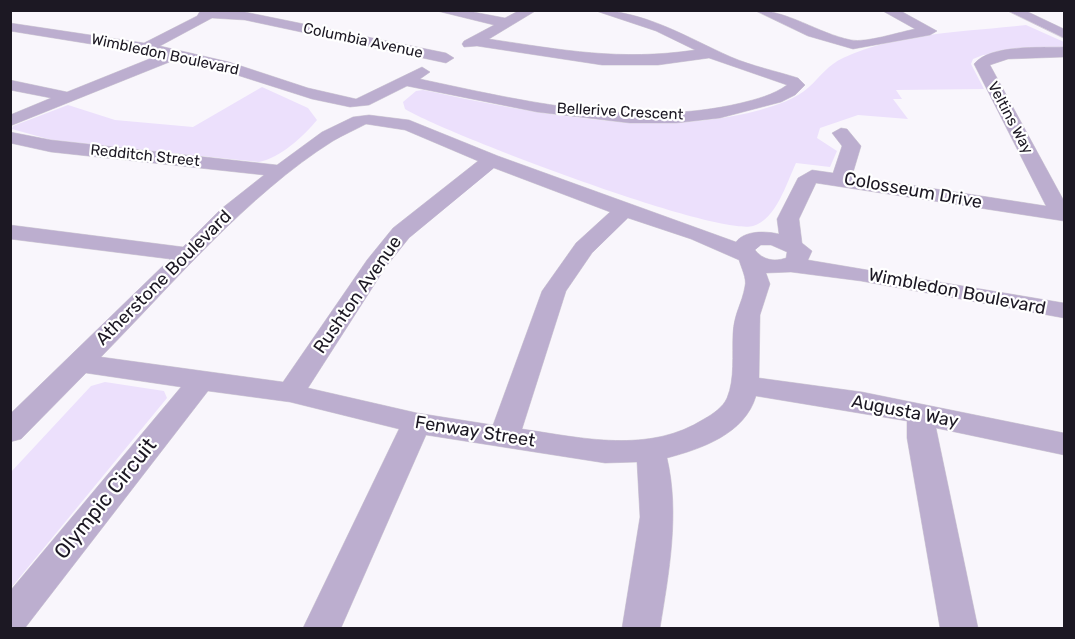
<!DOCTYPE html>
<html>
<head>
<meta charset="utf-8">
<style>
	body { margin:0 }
	#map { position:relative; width:1075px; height:639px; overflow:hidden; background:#f9f6fc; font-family:Rubik,sans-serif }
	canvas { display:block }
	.frame { position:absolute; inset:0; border:12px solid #1c1823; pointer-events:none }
</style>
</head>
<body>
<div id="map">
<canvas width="1075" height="639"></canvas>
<div class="frame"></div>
</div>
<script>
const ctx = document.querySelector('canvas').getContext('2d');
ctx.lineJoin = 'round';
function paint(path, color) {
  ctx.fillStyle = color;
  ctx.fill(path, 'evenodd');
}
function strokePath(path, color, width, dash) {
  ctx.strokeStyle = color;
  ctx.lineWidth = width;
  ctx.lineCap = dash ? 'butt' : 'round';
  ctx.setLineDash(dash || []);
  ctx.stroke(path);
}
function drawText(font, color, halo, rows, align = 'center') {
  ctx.font = font + ' Rubik,sans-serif';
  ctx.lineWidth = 4.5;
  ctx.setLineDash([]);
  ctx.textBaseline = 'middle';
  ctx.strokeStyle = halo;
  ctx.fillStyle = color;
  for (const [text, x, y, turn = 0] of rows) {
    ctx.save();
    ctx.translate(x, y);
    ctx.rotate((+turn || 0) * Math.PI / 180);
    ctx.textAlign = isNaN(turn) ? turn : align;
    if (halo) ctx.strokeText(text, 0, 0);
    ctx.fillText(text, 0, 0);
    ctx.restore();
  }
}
const green = new Path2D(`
	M1026,25l38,17v7l-81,6 -10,4 -2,5 13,25 -88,1 6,9h-9l15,20 -50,-4 -38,13 -3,10 20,13 -7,16 -34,-4c-9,19 -20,57 -43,63 -38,10 -307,-92 -348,-117l-2,-7 13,-11 7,-1c105,22 231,49 337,20 17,-5 36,-11 49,-23 12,-11 19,-22 34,-29 55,-26 123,-26 183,-33z
	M262,87l46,21 9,12c-13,16 -37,38 -58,42l-204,-21 -43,-12 1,-3 55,-21 47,15 78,7z
	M105,382l59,9 3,7 -156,190v-116l80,-86z`);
const minor = new Path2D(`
	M201,10l44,2 201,41 8,5 -8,5 -201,-43 -33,-2 -52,28 69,16 79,26 48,11 66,-32 8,5 -10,7c103,22 216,49 321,24 16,-4 32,-8 46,-18l-78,-27 -51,7h-56l-125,-19 -13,1 -2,-3 2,-3 30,-16 -61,-15h30l42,8 15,-8h17l-48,29c74,11 131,22 206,11l-39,-19 -63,-21c51,0 93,27 138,47 21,9 45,14 67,21l7,7 -10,10 -14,7 -61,16 -44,5h-46l-93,-11 -130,-26 -38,19 -19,2 -38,-8 -94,-30 -41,-10 -167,67v-11l41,-17 -41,-8v-10l57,12 92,-37 -149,-24v-8l134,20 53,-27z
	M754,10c34,0 63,23 97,30 15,3 48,-8 64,-11l-34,-19h18l38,21 -7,4 -77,14 -45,-13z
	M1006,10h18l40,19v9z
	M1064,47v10l-56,2 -18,6 74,136v20l-248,-38 -17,36 3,24 10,8 -4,9 256,43v15l-203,-37 -70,-9 -25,1 4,11 -10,31 -1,63 103,14 202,41v22l-128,-27 42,200h-38l-33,-190v-17l-151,-25c-11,38 -55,53 -89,62 13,55 2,115 -7,170h-38l18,-111 -3,-55 -32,1 -179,-28 -85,193h-38l96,-199 -109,-27 -82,-11 -183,237h-15v-37l171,-204 -95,-14 -65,66 -11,3v-28l160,-155 -160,-20v-14l173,22 38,-38 43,-34 -213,-23 -41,-9v-11l41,8 226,25 45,-33 31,-15 16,-2 40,5 89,36 238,86c9,-12 30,-11 43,-8l-2,-15 21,-41 14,-8 21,3 9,-27 -10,-13 9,-5 6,1 14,17 -9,30 194,30 -72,-142c16,-20 67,-16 90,-17zM366,124l39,6 73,31 -85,67 -26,32 -84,122 -182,-25c71,-72 146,-162 232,-216 10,-6 22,-11 33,-17zM494,168l116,44 -34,31 -34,48 -49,134 -76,-12 -109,-25 77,-120 24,-30zM628,218l63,21 48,21c2,7 8,19 6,26 -3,18 -11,27 -12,48 -1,21 2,45 -6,64 -4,9 -14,16 -23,21 -55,35 -121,19 -182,10l44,-138 26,-38zM761,245h10l16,7 -1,6c-12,4 -23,2 -31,-8z`);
const farStreetnames = [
	["Columbia Avenue",363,41,12],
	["Wimbledon Boulevard",165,55,12],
	["Bellerive Crescent",620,112,3],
	["Veltins Way",1010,118,62],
	["Redditch Street",145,156,6]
];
const streetNames = [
	["Colosseum Drive",913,191,10],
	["Atherstone Boulevard",164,278,-45],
	["Wimbledon Boulevard",957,292,11],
	["Rushton Avenue",358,295,-55],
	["Augusta Way",905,412,11],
	["Fenway Street",475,432,9]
];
const nearStreetnames = [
	["Olympic Circuit",106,499,-51]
];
paint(green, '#ece0fc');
strokePath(minor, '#d6d2d9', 1);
paint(minor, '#bcaecf');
drawText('15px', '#1c1823', '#fff', farStreetnames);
drawText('18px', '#1c1823', '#fff', streetNames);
drawText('21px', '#1c1823', '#fff', nearStreetnames);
</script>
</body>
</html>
